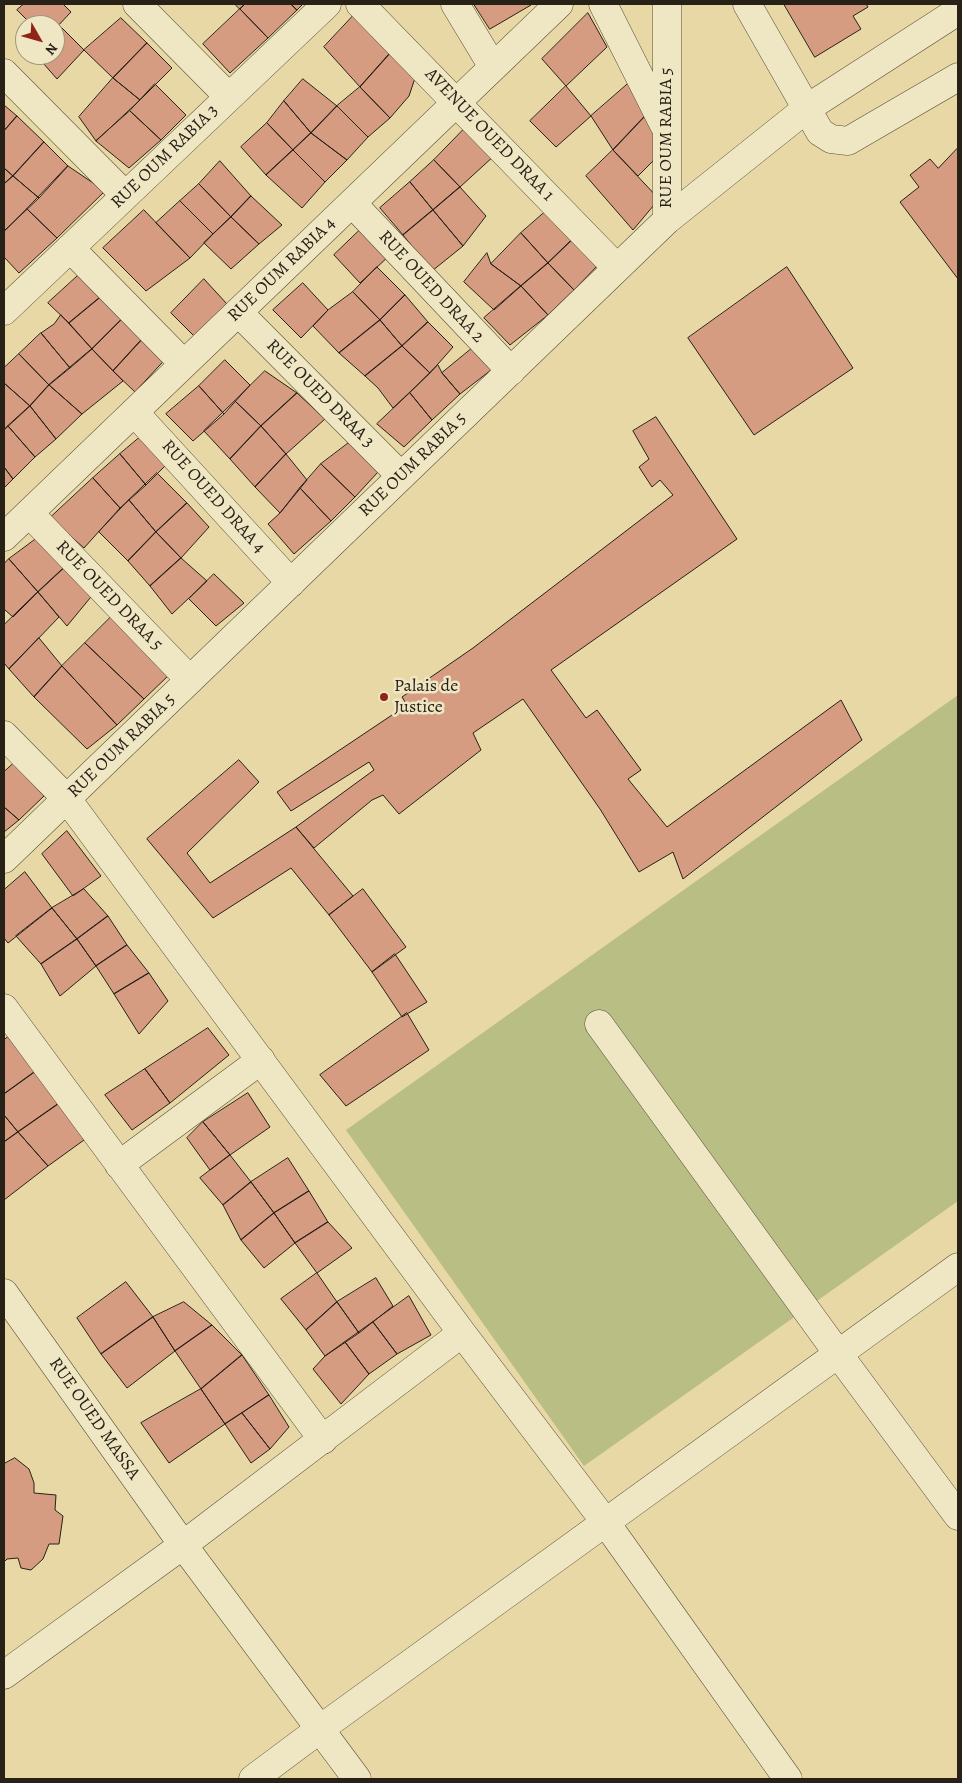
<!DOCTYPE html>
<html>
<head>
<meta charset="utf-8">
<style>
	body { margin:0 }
	#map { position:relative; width:962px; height:1783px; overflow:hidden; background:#e7d8a5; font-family:Alegreya,serif }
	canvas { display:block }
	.frame { position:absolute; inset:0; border:5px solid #282117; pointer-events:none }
	.north { position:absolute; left:15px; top:15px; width:50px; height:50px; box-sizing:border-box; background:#efe6c4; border:1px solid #9f977f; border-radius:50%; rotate:128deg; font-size:14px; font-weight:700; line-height:20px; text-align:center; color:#282117 }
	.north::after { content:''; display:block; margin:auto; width:18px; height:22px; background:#8f2418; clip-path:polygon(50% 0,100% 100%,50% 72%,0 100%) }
</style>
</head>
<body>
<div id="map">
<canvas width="962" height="1783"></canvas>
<div class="frame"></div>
<div class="north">N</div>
</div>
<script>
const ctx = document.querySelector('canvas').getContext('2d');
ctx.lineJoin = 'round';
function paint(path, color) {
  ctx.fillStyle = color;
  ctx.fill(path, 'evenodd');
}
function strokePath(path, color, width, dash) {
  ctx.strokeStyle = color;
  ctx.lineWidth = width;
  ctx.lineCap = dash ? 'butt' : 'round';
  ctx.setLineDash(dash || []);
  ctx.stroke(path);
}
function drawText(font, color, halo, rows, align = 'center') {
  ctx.font = font + ' Alegreya,serif';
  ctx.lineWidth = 5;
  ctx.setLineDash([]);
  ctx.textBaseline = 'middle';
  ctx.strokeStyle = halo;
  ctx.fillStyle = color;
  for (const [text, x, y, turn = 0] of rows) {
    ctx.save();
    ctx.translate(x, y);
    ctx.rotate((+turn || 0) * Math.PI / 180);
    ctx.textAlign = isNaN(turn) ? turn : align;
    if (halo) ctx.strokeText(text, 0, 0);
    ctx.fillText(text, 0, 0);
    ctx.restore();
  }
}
const green = new Path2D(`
	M958,695v506l-374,265 -238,-336z`);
const building = new Path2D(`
	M24,4h39l8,8 -16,17v-4h-23l-15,-15z
	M235,4h10l-5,5z
	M245,4h46l6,6 -29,28 -28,-29z
	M291,4h12l-6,6z
	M474,4h56l1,1 -41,24z
	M784,4h82l2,3 -15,9 8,13 -46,28z
	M240,9l28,29 -38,35 -27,-29z
	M588,13l19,34 -41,39 -24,-27z
	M353,16l40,34 -33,37 -36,-40z
	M121,18l26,25 -34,35 -29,-28z
	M59,25l25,25 -27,29 -21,-24h19v-26z
	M147,43l25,25 -32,32 -27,-22z
	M393,50l23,25 -7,21 -19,22 -30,-31z
	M113,78l27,22 -44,41 -17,-24z
	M303,79l34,27 -26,27 -27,-32z
	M630,82l17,32 -34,36 -22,-34z
	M155,84l31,31 -25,25 -31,-29z
	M566,86l25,30 -35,31 -26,-26z
	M360,87l30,31 -22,19 -31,-31z
	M284,101l27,32 -18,17 -26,-27z
	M4,105l13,11 -13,15z
	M337,106l31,31 -21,23 -36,-27z
	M130,111l31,29 -32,28 -33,-27z
	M647,114l13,40 -22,22 -25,-26z
	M17,116l27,26 -31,34 -9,-8v-37z
	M267,123l26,27 -27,25 -25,-28z
	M468,125l27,30 -35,32 -26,-27z
	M311,133l36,27 -22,22 -32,-32z
	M44,142l24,24 -29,32 -26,-22z
	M957,149l1,2v18l-1,1 1,1v108l-58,-77 19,-15 -9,-12 20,-16 8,9z
	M293,150l32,32 -23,26 -36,-33z
	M613,150l46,49 -26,31 -47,-54z
	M434,160l26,27 -27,23 -23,-28z
	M220,161l31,35 -20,21 -32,-33z
	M68,166l37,25 -48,47 -30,-29z
	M4,168l9,8 -9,8z
	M13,176l26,22 -34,32 -1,-1v-45z
	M410,182l23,28 -30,25 -23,-27z
	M199,184l32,33 -18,17 -33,-33z
	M460,187l26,29 -23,30 -30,-36z
	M251,196l31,29 -23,19 -28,-27z
	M180,201l33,33 -23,24 -34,-35z
	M27,209l30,29 -38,35 -15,-16v-25z
	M144,210l46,48 -44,33 -43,-43z
	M433,210l30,36 -31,25 -29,-36z
	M545,212l30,25 -27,26 -27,-30z
	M231,217l28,27 -28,25 -27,-26z
	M361,229l29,26 -30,28 -26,-28z
	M521,233l27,30 -27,23 -30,-22z
	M575,237l26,25 -27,28 -26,-27z
	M487,253l4,11 30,22 -27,24 -30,-28z
	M548,263l26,27 -26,25 -27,-29z
	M377,267l28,28 -25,25 -27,-28z
	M787,267l66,101 -99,67 -66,-97z
	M82,272l21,23 -34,28 -21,-20z
	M204,279l23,25 -32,33 -24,-24z
	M303,283l25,27 -27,28 -28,-28z
	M521,286l27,29 -38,30 -26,-27z
	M353,292l27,28 -41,33 -26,-27 15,-16z
	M103,295l23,20 -34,34 -23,-26z
	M405,295l23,27 -26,24 -22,-26z
	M61,315l31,34 -22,19 -29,-35 13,-9z
	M126,315l20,20 -33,36 -21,-22z
	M380,320l22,26 -37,30 -26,-23z
	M428,322l25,25 -23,26 -28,-27z
	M41,333l29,35 -21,17 -30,-31z
	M146,335l25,18 -36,39 -22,-21z
	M402,346l28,27 -37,35 -15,-20 -13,-12z
	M475,346l20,21 -35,27 -18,-21z
	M92,349l31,32 -41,33 -33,-29z
	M19,354l30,31 -19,21 -26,-23v-15z
	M225,360l25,25 -26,29 -25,-28z
	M438,365l4,8 18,21 -28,26 -22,-27z
	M265,371l32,22 -36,33 -26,-25z
	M4,383l26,23 -26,24z
	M49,385l33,29 -26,25 -26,-33z
	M199,386l25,28 -31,27 -27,-27z
	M297,393l28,26 -39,35 -25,-28z
	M410,393l22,27 -28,27 -27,-23z
	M235,401l26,25 -31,33 -26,-28z
	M30,406l26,33 -21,18 -27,-31z
	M656,417l81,122 -186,131 35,48 11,-8 44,60 -13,9 39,48 174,-127 21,40 -179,139 -10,-27 -34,20 -39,-63 -77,-110 -50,34 8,17 -82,64 -16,-19 -11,5 -58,48 -18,-21 78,-57 -5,-8 -78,49 -14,-19 130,-87 -5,-8 71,-49 200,-153 -13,-15 -8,7 -13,-20 10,-8 -16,-28z
	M8,426l27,31 -22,22 -9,-12v-37z
	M261,426l25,28 -31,33 -25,-28z
	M145,433l28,25 -27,27 -26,-31z
	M350,442l28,30 -23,25 -34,-33z
	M120,454l26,31 -26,23 -27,-30z
	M286,454l21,26 -27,33 -25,-26z
	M321,464l34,33 -24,24 -31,-33z
	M4,467l9,12 -9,9z
	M157,473l30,30 -31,29 -27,-32z
	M93,478l27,30 -36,40 -34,-30z
	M300,488l31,33 -37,33 -26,-30 12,-11z
	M129,500l27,32 -28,29 -29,-29z
	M187,503l22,24 -28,31 -25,-26z
	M156,532l25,26 -31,28 -22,-25z
	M36,539l31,26 -29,27 -29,-33z
	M181,558l26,23 -35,33 -22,-28z
	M9,559l29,33 -25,25 -9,-8v-45z
	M67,565l28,27 -28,34 -29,-34z
	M214,574l30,29 -28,23 -27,-27z
	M38,592l21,25 -50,52 -5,-6v-38z
	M114,614l55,61 -25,24 -59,-56z
	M39,638l23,28 -28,31 -25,-28z
	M85,643l59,56 -27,26 -55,-59z
	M62,666l55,59 -30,24 -53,-52z
	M239,760l20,22 -72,71 23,30 86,-56 57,69 -24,19 -38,-47 -78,50 -66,-79z
	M14,763l30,33 -25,24 -15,-13v-35z
	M4,807l15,13 -15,12z
	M67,831l34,45 -28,20 -31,-42z
	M25,872l27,36 -44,35 -4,-5v-48z
	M84,889l24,27 -31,23 -25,-31z
	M363,889l43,58 -34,25 -43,-57z
	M52,908l25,31 -36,25 -25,-28z
	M108,916l19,29 -31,21 -19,-27z
	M77,939l19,27 -36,30 -19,-32z
	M127,945l22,28 -35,21 -18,-28z
	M395,954l32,48 -25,15 -30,-45z
	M149,973l19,28 -29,33 -25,-40z
	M407,1013l22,37 -83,56 -26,-31z
	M208,1028l21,27 -59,48 -25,-34z
	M8,1037l28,34 -32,23v-54z
	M145,1069l25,34 -38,27 -27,-35z
	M36,1071l25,31 -43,30 -14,-17v-21z
	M248,1093l22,34 -40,28 -27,-33z
	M61,1102l23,38 -36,26 -30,-34z
	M4,1115l14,17 -14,10z
	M203,1122l27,33 -20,15 -23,-32z
	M18,1132l30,34 -44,34v-58z
	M230,1155l21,27 -28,23 -23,-27z
	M288,1158l21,33 -35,22 -23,-31z
	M251,1182l23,31 -33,27 -18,-35z
	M309,1191l19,31 -33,21 -21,-30z
	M274,1213l21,30 -31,25 -23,-28z
	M328,1222l24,26 -35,25 -22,-30z
	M317,1273l20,29 -31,28 -25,-31z
	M376,1278l17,28 -34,27 -22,-31z
	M126,1282l27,35 -52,37 -24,-36z
	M409,1296l22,39 -34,19 -24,-32z
	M184,1302l28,23 -37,26 -22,-34z
	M337,1302l22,31 -34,23 -19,-26z
	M153,1317l22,34 -48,37 -26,-34z
	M373,1322l24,32 -28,20 -24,-32z
	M212,1325l30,30 -41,34 -26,-38z
	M345,1342l24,32 -28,30 -28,-35 12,-13z
	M242,1355l27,40 -44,29 -24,-35z
	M201,1389l24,35 -56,39 -28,-40z
	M269,1395l20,32 -19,22 -28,-36z
	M242,1413l28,36 -19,14 -26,-39z
	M15,1458l14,11 5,14v10l22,2 -1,15 8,6 -4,28h-10l-6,15 -12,11 -10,-2 -3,-10 -11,1 -3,3v-98z`);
const street = new Path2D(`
	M137,4l92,93
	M360,4l257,264
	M455,4l38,63
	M603,4l61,121
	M667,4v216
	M747,4l73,128 11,7 17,2 110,-64
	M4,73l121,122
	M352,203l159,168
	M70,248l114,116
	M4,311l323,-307
	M238,312l163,164
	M134,412l157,171
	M29,513l161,167
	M4,537l555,-533
	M4,735l63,64 395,534 144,190 182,256
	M4,859l663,-639 139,-111 152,-98
	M4,1008l319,432
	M599,1024l240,331 119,161
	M119,1165l142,-105
	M4,1293l179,252 174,234
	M4,1675l179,-130 279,-212
	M253,1779l67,-50 638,-462`);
const markers = [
	[384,697,5,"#8f2418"]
];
const streetNames = [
	["AVENUE OUED DRAA 1",489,135,46],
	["RUE OUM RABIA 5",667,138,-90],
	["RUE OUM RABIA 3",165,157,-44],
	["RUE OUM RABIA 4",282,270,-44],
	["RUE OUED DRAA 2",431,287,47],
	["RUE OUED DRAA 3",320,394,45],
	["RUE OUM RABIA 5",413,465,-44],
	["RUE OUED DRAA 4",213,497,48],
	["RUE OUED DRAA 5",109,596,46],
	["RUE OUM RABIA 5",122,746,-44],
	["RUE OUED MASSA",94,1419,55]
];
const poiNames = [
	["Palais de",394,687],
	["Justice",394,708]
];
paint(green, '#b9be84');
paint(building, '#d59c82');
strokePath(building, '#282117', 1);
strokePath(street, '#584f3a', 29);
strokePath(street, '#efe6c4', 28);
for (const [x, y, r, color] of markers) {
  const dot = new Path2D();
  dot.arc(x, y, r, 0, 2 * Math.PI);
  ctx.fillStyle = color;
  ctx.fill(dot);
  strokePath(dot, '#efe6c4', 2);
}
drawText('18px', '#282117', '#efe6c4', streetNames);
drawText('18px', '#282117', '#efe6c4', poiNames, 'left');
</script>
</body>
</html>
